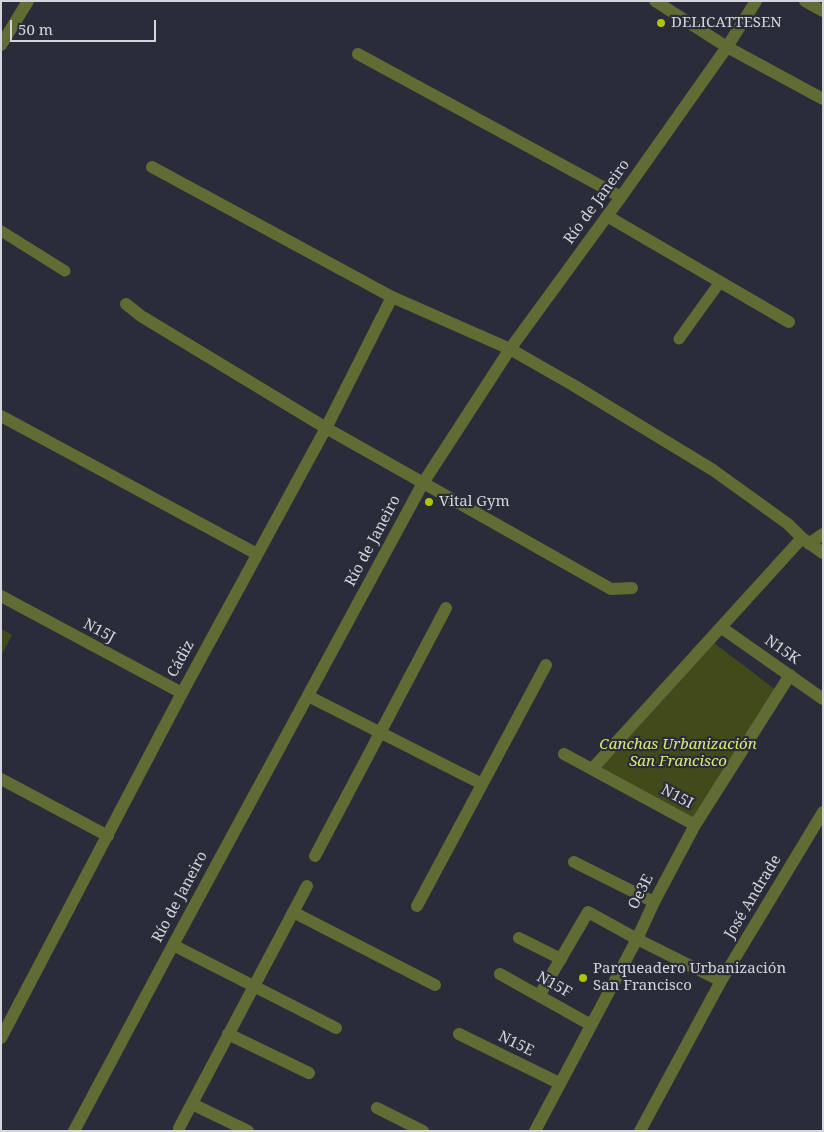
<!DOCTYPE html>
<html>
<head>
<meta charset="utf-8">
<style>
	body { margin:0 }
	#map { position:relative; width:824px; height:1132px; overflow:hidden; background:#2a2c39; font-family:"Noto Serif",serif }
	canvas { display:block }
	.frame { position:absolute; inset:0; border:2px solid #d3d5dd; pointer-events:none }
	.scale { position:absolute; left:10px; top:20px; width:146px; height:22px; box-sizing:border-box; border:2px solid #d3d5dd; border-top:0; padding-left:6px; font-size:15px; line-height:18px; white-space:nowrap; color:#d3d5dd; -webkit-text-stroke:4px #2a2c39; paint-order:stroke }
</style>
</head>
<body>
<div id="map">
<canvas width="824" height="1132"></canvas>
<div class="frame"></div>
<div class="scale">50 m</div>
</div>
<script>
const ctx = document.querySelector('canvas').getContext('2d');
ctx.lineJoin = 'round';
function paint(path, color) {
  ctx.fillStyle = color;
  ctx.fill(path, 'evenodd');
}
function strokePath(path, color, width, dash) {
  ctx.strokeStyle = color;
  ctx.lineWidth = width;
  ctx.lineCap = dash ? 'butt' : 'round';
  ctx.setLineDash(dash || []);
  ctx.stroke(path);
}
function drawText(font, color, halo, rows, align = 'center') {
  ctx.font = font + ' "Noto Serif",serif';
  ctx.lineWidth = 4.5;
  ctx.setLineDash([]);
  ctx.textBaseline = 'middle';
  ctx.strokeStyle = halo;
  ctx.fillStyle = color;
  for (const [text, x, y, turn = 0] of rows) {
    ctx.save();
    ctx.translate(x, y);
    ctx.rotate((+turn || 0) * Math.PI / 180);
    ctx.textAlign = isNaN(turn) ? turn : align;
    if (halo) ctx.strokeText(text, 0, 0);
    ctx.fillText(text, 0, 0);
    ctx.restore();
  }
}
const green = new Path2D(`
	M1,629l11,6 -11,21z
	M710,640l70,53 -85,132 -103,-56z`);
const lane = new Path2D(`
	M1,231l64,40
	M679,339l41,-57`);
const street = new Path2D(`
	M655,1l72,46 96,52
	M805,1l18,10
	M1,45l27,-44
	M358,54l263,143
	M152,167l240,130 118,52 63,36 140,85 75,54 14,14 21,15
	M607,216l182,106
	M126,304l15,12 185,112 285,161 21,-1
	M1,416l256,138
	M809,544l14,-10
	M1,596l181,97
	M722,628l101,71
	M308,696l174,88
	M564,754l131,71
	M592,769l210,-231
	M1,779l107,57
	M315,856l131,-248
	M574,862l80,40
	M417,906l129,-241
	M293,912l142,73
	M519,938l42,21
	M173,945l163,83
	M500,974l91,51
	M539,996l49,-84 49,27 84,42
	M228,1034l81,39
	M459,1034l100,49
	M1,1038l181,-345 144,-265 66,-131
	M192,1104l56,27
	M377,1108l46,23
	M179,1128l128,-242
	M74,1131l99,-186 250,-462 87,-134 111,-152 106,-150 29,-46
	M535,1131l102,-192 17,-37 41,-77 95,-150
	M640,1131l81,-150 102,-169`);
const markers = [
	[661,23,5,"#b0c502"],
	[429,502,5,"#b0c502"],
	[583,978,5,"#b0c502"]
];
const poiNames = [
	["DELICATTESEN",671,23],
	["Vital Gym",439,502],
	["Parqueadero Urbanización",593,969],
	["San Francisco",593,986]
];
const streetNames = [
	["Río de Janeiro",597,202,-54],
	["Río de Janeiro",373,541,-62],
	["N15J",99,631,28],
	["N15K",782,650,35],
	["Cádiz",181,659,-61],
	["N15I",677,797,28],
	["Oe3E",641,892,-63],
	["Río de Janeiro",180,897,-62],
	["José Andrade",753,897,-59],
	["N15F",554,985,29],
	["N15E",516,1044,26]
];
const parkNames = [
	["Canchas Urbanización",678,745],
	["San Francisco",678,762]
];
paint(green, '#42491a');
strokePath(lane, '#616b34', 11);
strokePath(street, '#616b34', 12);
for (const [x, y, r, color] of markers) {
  const dot = new Path2D();
  dot.arc(x, y, r, 0, 2 * Math.PI);
  ctx.fillStyle = color;
  ctx.fill(dot);
  strokePath(dot, '#2a2c39', 2);
}
drawText('15px', '#d3d5dd', '#2a2c39', poiNames, 'left');
drawText('15px', '#d3d5dd', '#2a2c39', streetNames);
drawText('italic 15px', '#daed79', '#2a2c39', parkNames);
</script>
</body>
</html>
